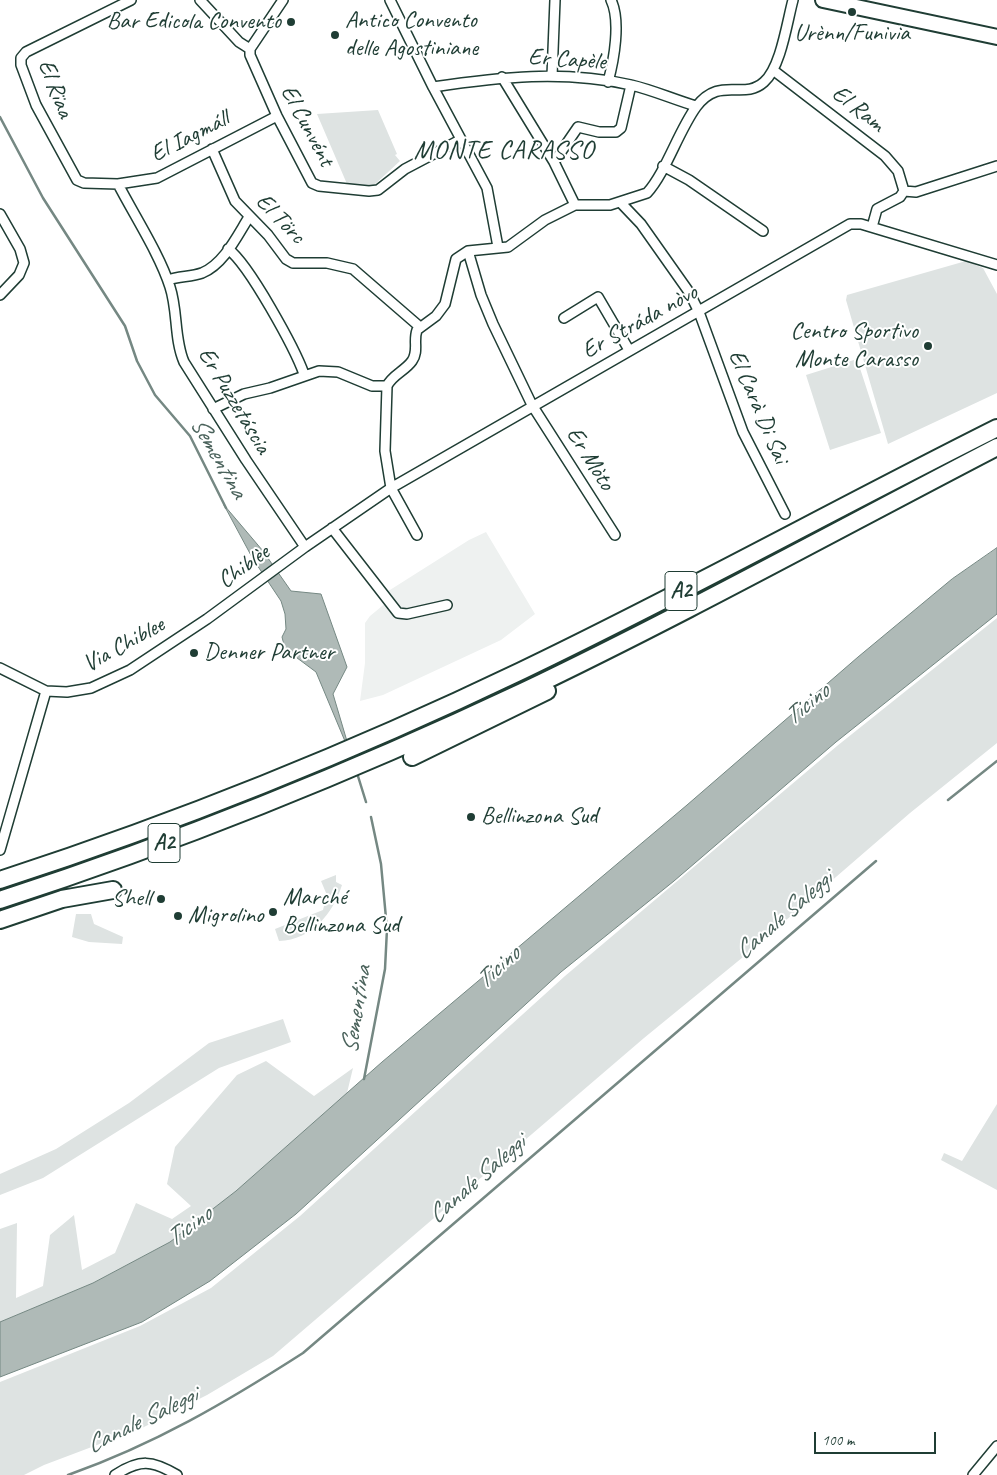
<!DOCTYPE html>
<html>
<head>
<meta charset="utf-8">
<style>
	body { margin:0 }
	#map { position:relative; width:997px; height:1475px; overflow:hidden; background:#fff; font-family:Caveat,sans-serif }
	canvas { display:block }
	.scale { position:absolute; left:814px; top:1432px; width:122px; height:22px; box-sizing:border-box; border:2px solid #1f3d34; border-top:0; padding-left:6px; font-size:15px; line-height:18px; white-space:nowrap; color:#1f3d34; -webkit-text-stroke:4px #fff; paint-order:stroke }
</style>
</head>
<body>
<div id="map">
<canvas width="997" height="1475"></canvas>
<div class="scale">100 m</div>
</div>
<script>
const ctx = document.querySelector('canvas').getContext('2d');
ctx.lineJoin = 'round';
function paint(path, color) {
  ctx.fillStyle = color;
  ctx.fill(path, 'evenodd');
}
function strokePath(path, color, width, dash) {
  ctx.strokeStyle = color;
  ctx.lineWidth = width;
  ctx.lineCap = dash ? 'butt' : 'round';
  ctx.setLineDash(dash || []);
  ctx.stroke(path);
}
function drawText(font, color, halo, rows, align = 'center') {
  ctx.font = font + ' Caveat,sans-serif';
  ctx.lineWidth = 4;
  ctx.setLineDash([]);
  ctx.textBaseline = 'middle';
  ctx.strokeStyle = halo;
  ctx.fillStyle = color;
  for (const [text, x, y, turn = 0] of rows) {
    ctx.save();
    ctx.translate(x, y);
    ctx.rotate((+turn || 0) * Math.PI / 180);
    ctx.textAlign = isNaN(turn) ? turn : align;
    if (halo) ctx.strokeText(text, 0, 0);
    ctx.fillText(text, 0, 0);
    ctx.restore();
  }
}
const built = new Path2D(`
	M486,532l49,82 -34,26 -118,55 -23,6 5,-38v-40l5,-7 17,-14 -5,-7 87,-55z`);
const green = new Path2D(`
	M378,110l19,44 -2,1 5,6 -27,25 -26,-2 -30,-70z
	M966,261l17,7 14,26v99l-109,51 -42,-144 1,-5z
	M857,359l24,74 -51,17 -24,-75z
	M997,618v125l-87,70 -162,140 -104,85 -371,318 -66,39 -65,33 -98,37 -20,10h-24v-93l140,-56 71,-38 89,-72 265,-240 272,-230z
	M336,875v7l6,3c-9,28 -30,55 -63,56l-4,-12 48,-19 2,-8 4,-2 -8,-19z
	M76,914h15l3,10 29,13 -1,7 -33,-2 -17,-5z
	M283,1019l8,23 -72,26 -176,110 -43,17v-21l56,-25 73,-46 80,-60z
	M266,1061l48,35 39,-28 -6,25 -111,98 -66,51 -77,41 -93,39v-93l17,-6 -1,75 27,-12 7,-51 24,-20 8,55 33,-17 21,-50 36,16 19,-13 -24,-22 8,-37 62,-72z
	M997,1104v86l-56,-30 3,-7 18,8z`);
const water = new Path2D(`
	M224,505l39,46 28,40 30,3 26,73 -14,27 19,64 -36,-86 -31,-23 -3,-12 4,-8 -1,-15 -4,-13 -28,-42z
	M997,548v66l-161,128 -162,139 -113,91 -265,242 -86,67 -68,41 -142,55v-55l93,-39 77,-41 66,-51 146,-129 305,-257 171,-148 94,-78z`);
const stream = new Path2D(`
	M0,117l43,81 82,128 12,35 18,34 35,41 36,72
	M357,773l9,29
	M948,800l49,-39
	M364,1079l21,-110 2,-40 -6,-65 -10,-47
	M68,1475c87,-31 157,-72 235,-122l573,-492`);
const minor = new Path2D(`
	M131,0l-105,52 -5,6v7l15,40 41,75 7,3 34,1 39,-6 120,-62
	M200,0l39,42 11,7
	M283,0l-33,49v6l27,61 35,67 7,3 50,5 9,-1 27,-21 55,-29
	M390,0l43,87 54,101 11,59
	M773,70l112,86 13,15 6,20
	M552,76l3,-76
	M502,77l52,85 21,43
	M608,82c6,-22 13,-61 3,-82
	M433,87c67,-10 130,-17 198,-2 22,5 44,15 65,21
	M212,149l23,52 33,34 18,24 7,4h34l26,6 67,58
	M554,162l24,-35 21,5h17l5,-4 10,-43
	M663,166l26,14 74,51
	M118,184c16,31 42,71 52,103 8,24 4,52 14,75l62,98 59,87
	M904,191l12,1 81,-26
	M621,203l20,21 48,68 10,20 44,120 42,82
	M0,214l20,35 4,14 -5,12 -19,20
	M872,227l5,-18 23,-12 4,-6
	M228,249c21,15 67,100 76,125
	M468,251l13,44 12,29 39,81 83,130
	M168,280c11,-4 23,-3 34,-7 22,-9 35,-37 47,-56
	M564,318l34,-21 31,53
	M213,409l31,-15 26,-6 49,-17 19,1 34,14h15
	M332,528l66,85 9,1 40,-9
	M417,535l-26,-47 -6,-37 2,-65c5,-11 18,-15 25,-25 7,-10 1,-20 5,-31l19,-14 9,-12 11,-45 12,-8 40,-4 37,-27 30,-15h35l37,-12c19,-21 31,-61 49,-86 24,-32 47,-6 68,-25 17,-15 23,-60 29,-82
	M0,668l46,23 21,1 24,-4 39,-18 77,-51 98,-72 86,-59 459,-264h11l136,41
	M0,850l46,-159
	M115,1475c25,-16 37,-15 62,0
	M973,1475l24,-29`);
const primary = new Path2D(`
	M823,0l174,37`);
const motorway = new Path2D(`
	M412,757l135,-66
	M0,880c178,-58 352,-128 521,-209 161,-77 316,-163 476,-243
	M0,900c178,-58 352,-128 522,-208 161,-77 317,-163 475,-245
	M0,920l62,-21 51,-9`);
const markers = [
	[852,12,5,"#1f3d34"],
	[291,22,5,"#1f3d34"],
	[335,35,5,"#1f3d34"],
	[928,346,5,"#1f3d34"],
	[194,653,5,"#1f3d34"],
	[471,817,5,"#1f3d34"],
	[161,899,5,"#1f3d34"],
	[273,912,5,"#1f3d34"],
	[178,916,5,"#1f3d34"]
];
const shields = [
	[681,591,32],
	[164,843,32]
];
const shieldNames = [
	["A2",681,591],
	["A2",164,843]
];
const poiNames = [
	["Antico Convento",345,21],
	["delle Agostiniane",345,49],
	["Bar Edicola Convento",281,22,"right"],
	["Urènn/Funivia",852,34,"center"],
	["Centro Sportivo",918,332,"right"],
	["Monte Carasso",918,360,"right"],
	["Denner Partner",204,653],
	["Bellinzona Sud",481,817],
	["Marché",283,898],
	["Bellinzona Sud",283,926],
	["Shell",151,899,"right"],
	["Migrolino",188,916]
];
const streetNames = [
	["Er Capèle",567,60,4],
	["El Rïaa",55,89,69],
	["El Ram",858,109,38],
	["El Cunvént",307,126,62],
	["El Iagmáll",190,137,-27],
	["El Törc",280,219,46],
	["Er Stráda nòvo",640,322,-29],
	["Er Puzzetáscia",234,401,59],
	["El Carà Di Sai",758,407,67],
	["Er Mòto",590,459,58],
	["Chiblèe",244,567,-36],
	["Via Chiblee",124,645,-29]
];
const waterNames = [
	["Sementina",218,458,60],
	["Ticino",807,705,-39],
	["Canale Saleggi",784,916,-41],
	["Ticino",498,968,-42],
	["Sementina",357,1010,-81],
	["Canale Saleggi",477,1180,-41],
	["Ticino",189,1227,-36],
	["Canale Saleggi",142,1421,-26]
];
const quarterNames = [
	["MONTE CARASSO",504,151]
];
paint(built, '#eef1f0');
paint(green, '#dee3e2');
paint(water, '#afbab7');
strokePath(water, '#758883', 1);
strokePath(stream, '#758883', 2.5);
strokePath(minor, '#1f3d34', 12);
strokePath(primary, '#1f3d34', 18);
strokePath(motorway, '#1f3d34', 20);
strokePath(minor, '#fff', 9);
strokePath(primary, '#fff', 14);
strokePath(motorway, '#fff', 16);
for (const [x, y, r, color] of markers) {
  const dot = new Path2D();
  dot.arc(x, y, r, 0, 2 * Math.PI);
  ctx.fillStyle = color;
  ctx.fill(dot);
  strokePath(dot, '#fff', 2);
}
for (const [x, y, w] of shields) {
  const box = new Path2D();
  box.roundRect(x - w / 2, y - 19.5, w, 39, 4);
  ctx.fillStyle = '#fff';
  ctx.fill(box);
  strokePath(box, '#1f3d34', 1);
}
drawText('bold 22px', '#1f3d34', null, shieldNames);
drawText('24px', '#1f3d34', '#fff', poiNames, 'left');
drawText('24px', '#1f3d34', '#fff', streetNames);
drawText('italic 25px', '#4a625b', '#fff', waterNames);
ctx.letterSpacing = '1px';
drawText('26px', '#1f3d34', '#fff', quarterNames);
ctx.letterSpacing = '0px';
</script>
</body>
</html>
